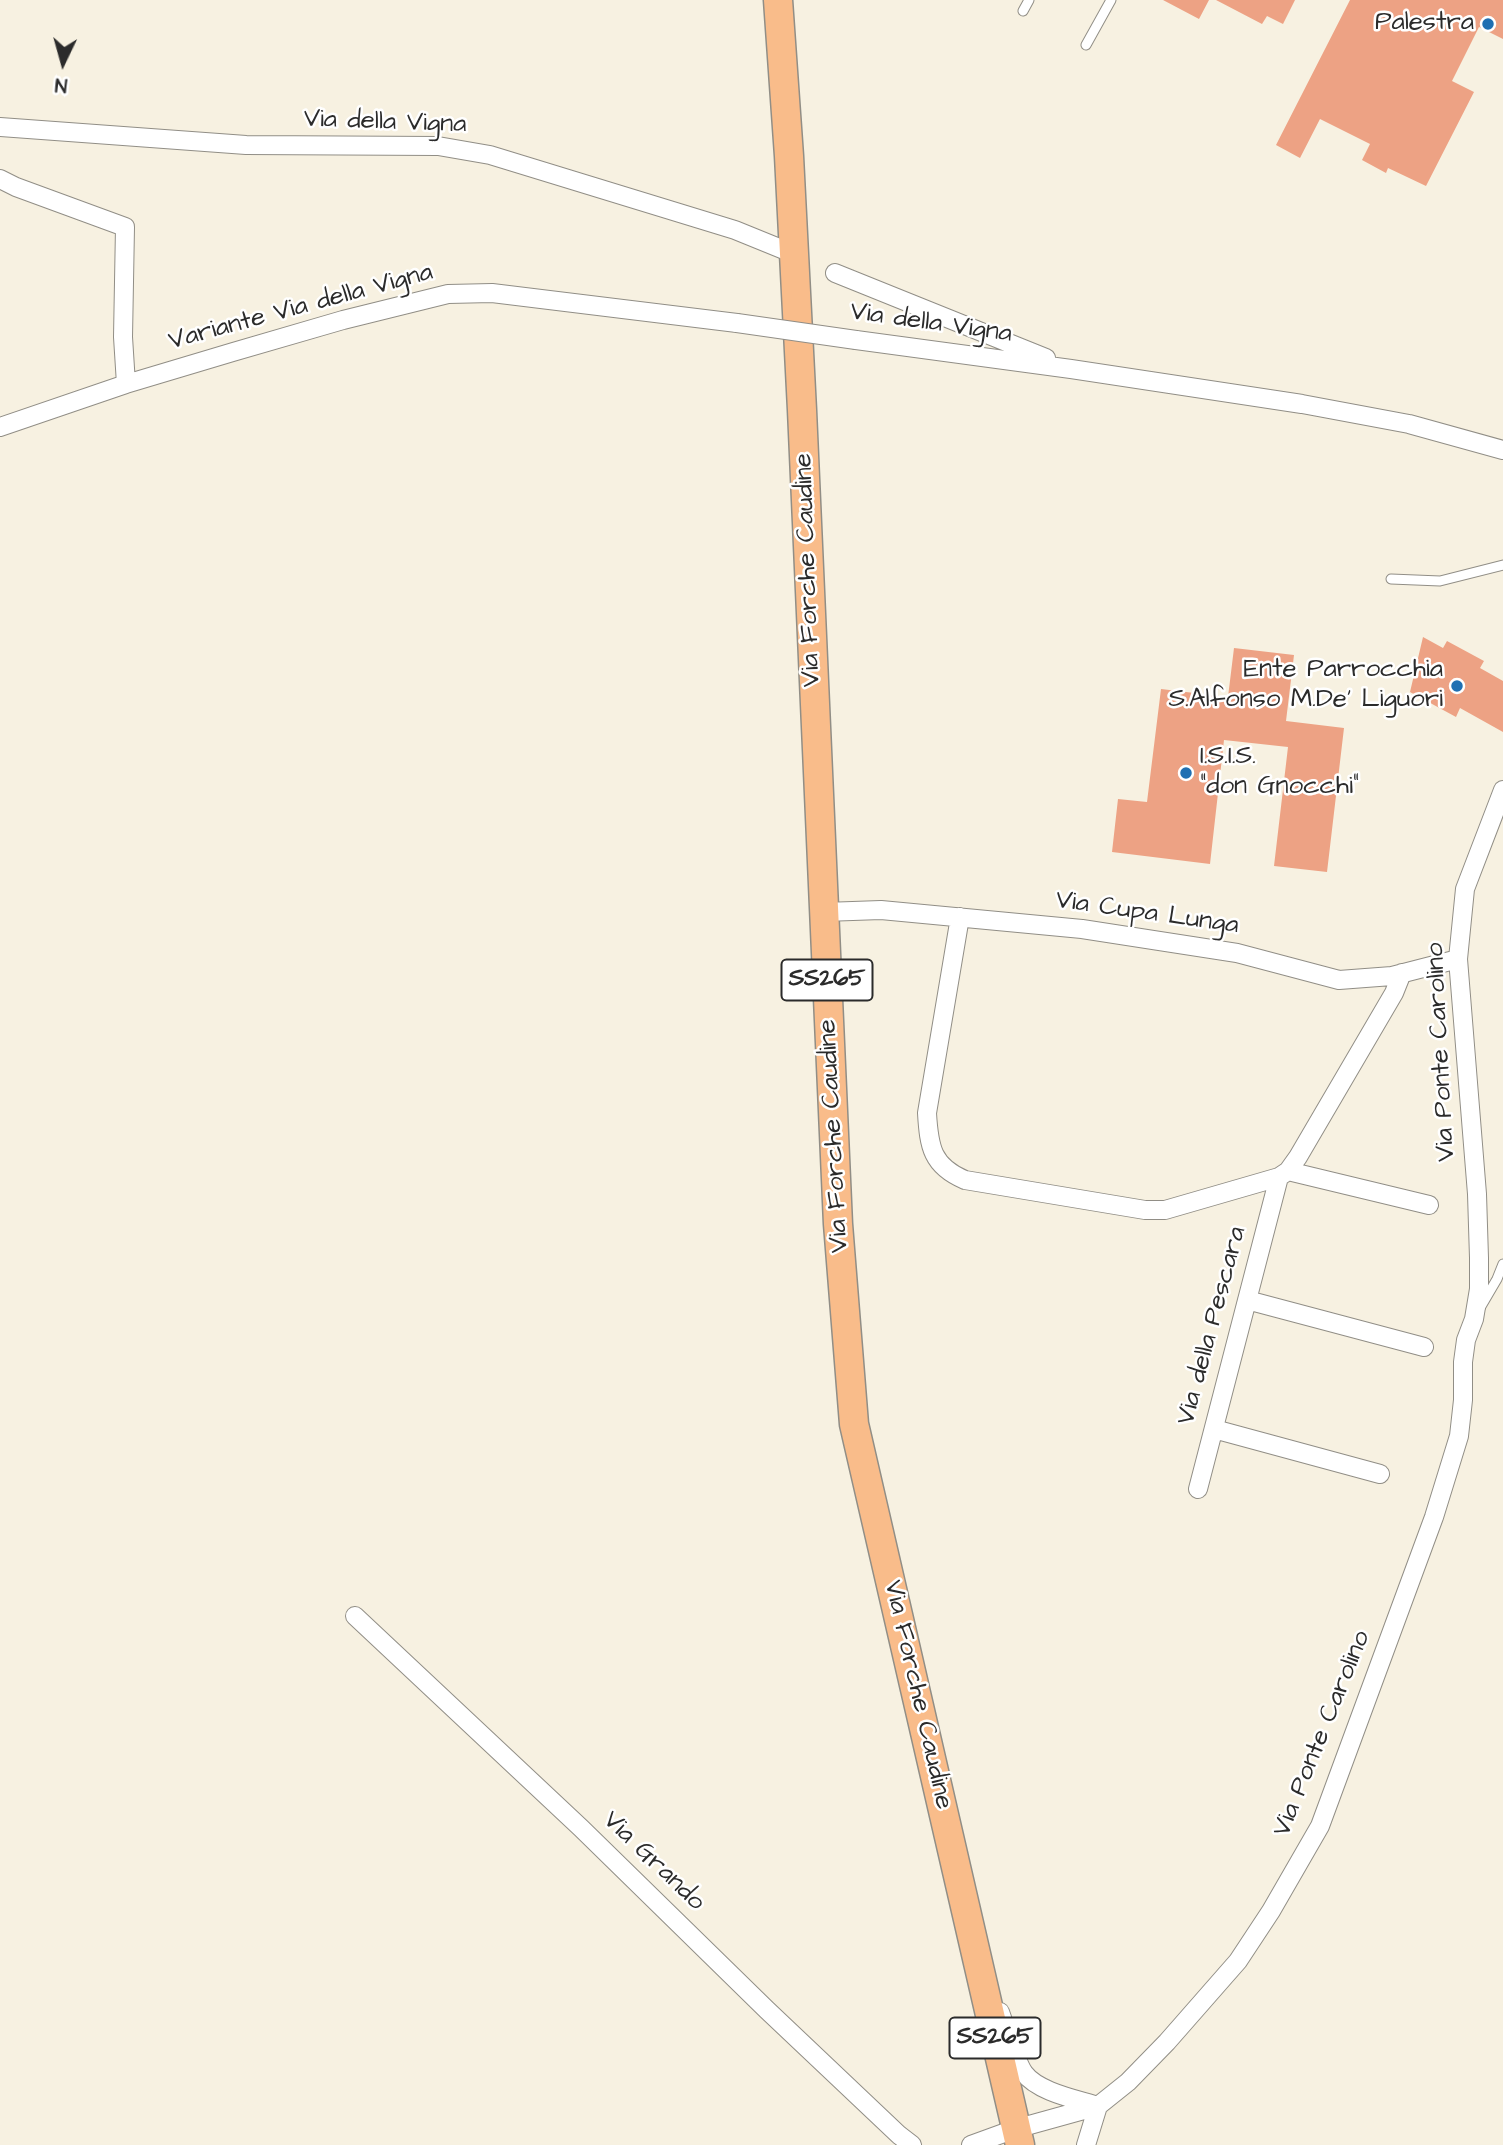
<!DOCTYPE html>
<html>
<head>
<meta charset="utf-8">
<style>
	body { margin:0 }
	#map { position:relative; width:1503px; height:2145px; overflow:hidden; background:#f7f1e1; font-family:"Architects Daughter",sans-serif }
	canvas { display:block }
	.north { position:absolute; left:28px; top:28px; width:70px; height:70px; -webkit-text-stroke:5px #fff; paint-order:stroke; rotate:185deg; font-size:19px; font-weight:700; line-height:28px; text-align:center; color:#2b2b2b }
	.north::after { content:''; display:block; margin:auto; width:24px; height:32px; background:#2b2b2b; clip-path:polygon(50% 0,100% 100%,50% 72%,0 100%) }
</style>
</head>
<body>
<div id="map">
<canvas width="1503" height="2145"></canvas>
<div class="north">N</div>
</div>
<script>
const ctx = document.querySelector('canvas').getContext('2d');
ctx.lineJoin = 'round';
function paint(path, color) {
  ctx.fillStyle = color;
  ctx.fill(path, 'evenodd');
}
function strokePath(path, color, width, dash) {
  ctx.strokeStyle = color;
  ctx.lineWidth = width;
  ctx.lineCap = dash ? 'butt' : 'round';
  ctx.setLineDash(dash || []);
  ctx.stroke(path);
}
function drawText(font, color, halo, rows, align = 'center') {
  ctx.font = font + ' "Architects Daughter",sans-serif';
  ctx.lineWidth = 5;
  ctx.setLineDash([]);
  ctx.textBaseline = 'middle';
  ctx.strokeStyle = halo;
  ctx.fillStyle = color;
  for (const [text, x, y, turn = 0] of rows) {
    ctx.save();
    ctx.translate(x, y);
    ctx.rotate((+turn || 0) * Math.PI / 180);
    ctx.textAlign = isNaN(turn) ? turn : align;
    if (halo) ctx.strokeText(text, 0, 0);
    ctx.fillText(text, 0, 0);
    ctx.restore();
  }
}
const building = new Path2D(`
	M1163,0h46l-10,19z
	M1216,0h79l-12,24 -16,-8 -5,8z
	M1350,0h153v39l-24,-12 -27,54 22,11 -48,94 -38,-18 -2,5 -24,-13 8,-16 -50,-25 -20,39 -24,-13z
	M1423,637l20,11 4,-7 37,20 -4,7 23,13v51l-43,-24 -4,9 -46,-25z
	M1234,648l60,7 -8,66 58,7 -17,144 -53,-6 14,-119 -64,-7 -14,124 -98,-12 6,-53 29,3 14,-113 67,8z`);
const lane = new Path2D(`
	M1023,11l6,-11
	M1086,45l25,-45
	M1391,579l49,2 63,-16
	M1480,1308l17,-29 6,-15`);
const street = new Path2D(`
	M0,127l246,18 192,1 52,9 245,75 59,24
	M0,179l16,8 109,40 -2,110 3,47
	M835,273l211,85
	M856,340l215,29 231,35 107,20 94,26
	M0,427l126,-43 107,-32 110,-32 105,-26 44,-1 245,30
	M824,912l57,-2 201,19 155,24 102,27 53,-4 66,-17
	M960,917l-33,196c2,34 5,53 38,67l180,30h20l114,-33 9,-6 10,-14 96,-164 8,-20
	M1288,1171l141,34
	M1247,1300l177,47
	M1214,1429l166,45
	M1198,1489l81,-312
	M355,1616l226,212 186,182 132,125 13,10
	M1000,2012c5,14 17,52 24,61 14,19 52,26 74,33
	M971,2145l44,-16 83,-23 30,-24 39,-40 71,-81 33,-50 49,-85 114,-309 25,-81 4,-36v-38l3,-22 8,-21 5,-30v-31l-2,-64 -19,-235 7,-70 38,-99
	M1086,2145l12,-39`);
const primary = new Path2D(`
	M778,0l11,156 13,254 36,814 16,200 166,721`);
const streetBridge = new Path2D(`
	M737,323l119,17`);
const markers = [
	[1488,24,7,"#1f6fb2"],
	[1457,686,7,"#1f6fb2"],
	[1186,773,7,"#1f6fb2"]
];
const shields = [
	[827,980,91],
	[995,2038,91]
];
const shieldNames = [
	["SS265",827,980],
	["SS265",995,2038]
];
const poiNames = [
	["Palestra",1474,24],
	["Ente Parrocchia",1443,671],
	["S.Alfonso M.De' Liguori",1443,701],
	["I.S.I.S.",1200,758,"left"],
	["\"don Gnocchi\"",1200,788,"left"]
];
const streetNames = [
	["Via della Vigna",385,123,2],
	["Variante Via della Vigna",301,308,-15],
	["Via della Vigna",931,324,8],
	["Via Forche Caudine",809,570,-92],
	["Via Cupa Lunga",1147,914,8],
	["Via Ponte Carolino",1442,1052,-93],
	["Via Forche Caudine",835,1136,-93],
	["Via della Pescara",1213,1326,-75],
	["Via Forche Caudine",917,1695,77],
	["Via Ponte Carolino",1323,1734,-68],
	["Via Grando",653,1862,44]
];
paint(building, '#eda284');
strokePath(lane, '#918e86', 11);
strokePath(street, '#918e86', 20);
strokePath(primary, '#918e86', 31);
strokePath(lane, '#fff', 9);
strokePath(street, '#fff', 18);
strokePath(primary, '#f9bc8a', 28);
strokePath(streetBridge, '#918e86', 20, []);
strokePath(streetBridge, '#fff', 18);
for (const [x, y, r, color] of markers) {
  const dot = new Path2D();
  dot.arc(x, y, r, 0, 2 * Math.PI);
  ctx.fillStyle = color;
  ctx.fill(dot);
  strokePath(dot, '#fff', 2.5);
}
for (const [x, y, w] of shields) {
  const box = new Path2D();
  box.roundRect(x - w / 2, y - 20.5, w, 41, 5);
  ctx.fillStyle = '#fff';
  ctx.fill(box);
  strokePath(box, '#2b2b2b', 2);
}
drawText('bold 24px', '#2b2b2b', null, shieldNames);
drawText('26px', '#2b2b2b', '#fff', poiNames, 'right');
drawText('26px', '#2b2b2b', '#fff', streetNames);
</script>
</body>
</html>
